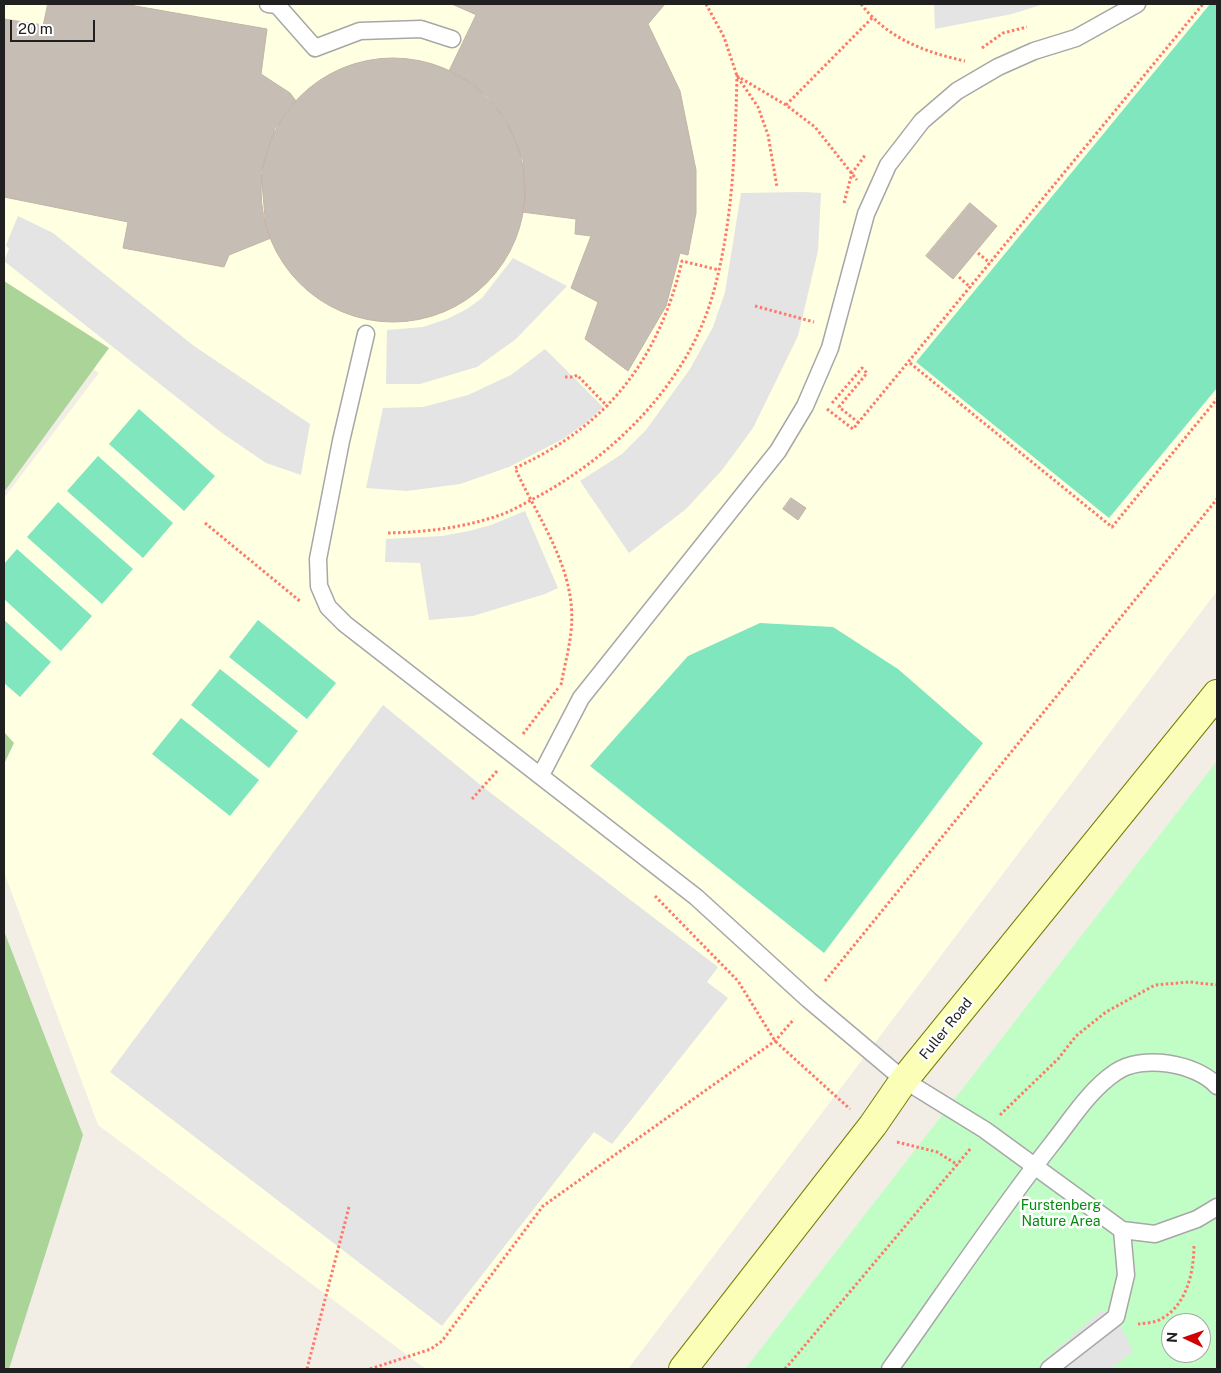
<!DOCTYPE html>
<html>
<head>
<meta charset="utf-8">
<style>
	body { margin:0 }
	#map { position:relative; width:1221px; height:1373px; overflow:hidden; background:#f2eee6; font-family:"Public Sans",sans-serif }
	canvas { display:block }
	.frame { position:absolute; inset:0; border:5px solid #202020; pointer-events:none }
	.north { position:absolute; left:1161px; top:1313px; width:50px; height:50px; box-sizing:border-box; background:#fff; border:1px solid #a6a6a6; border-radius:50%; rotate:273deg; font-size:14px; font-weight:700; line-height:20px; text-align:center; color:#202020 }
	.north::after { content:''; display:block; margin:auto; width:18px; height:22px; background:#d10001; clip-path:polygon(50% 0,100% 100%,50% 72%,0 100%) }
	.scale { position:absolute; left:10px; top:20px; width:85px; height:22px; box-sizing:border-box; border:2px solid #202020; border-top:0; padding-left:6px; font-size:15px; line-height:18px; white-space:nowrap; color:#202020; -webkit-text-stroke:4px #fff; paint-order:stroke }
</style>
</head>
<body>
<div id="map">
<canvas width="1221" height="1373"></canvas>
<div class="frame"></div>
<div class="north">N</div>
<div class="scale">20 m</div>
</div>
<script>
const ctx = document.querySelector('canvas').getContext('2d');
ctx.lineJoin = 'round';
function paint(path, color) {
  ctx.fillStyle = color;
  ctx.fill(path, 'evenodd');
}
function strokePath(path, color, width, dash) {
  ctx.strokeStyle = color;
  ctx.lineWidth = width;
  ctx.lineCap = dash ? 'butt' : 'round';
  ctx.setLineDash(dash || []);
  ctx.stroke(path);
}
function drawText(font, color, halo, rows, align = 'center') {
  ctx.font = font + ' "Public Sans",sans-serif';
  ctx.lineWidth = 5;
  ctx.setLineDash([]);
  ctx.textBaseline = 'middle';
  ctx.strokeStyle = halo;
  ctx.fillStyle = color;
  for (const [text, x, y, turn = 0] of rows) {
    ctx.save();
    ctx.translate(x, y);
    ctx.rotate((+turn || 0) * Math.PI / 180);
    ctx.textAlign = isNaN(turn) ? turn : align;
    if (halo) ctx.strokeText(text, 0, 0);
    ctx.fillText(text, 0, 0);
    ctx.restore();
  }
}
const education = new Path2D(`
	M4,4h1213v587l-589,778h-202l-328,-244 -94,-253v-374l95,-125 -95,-66z`);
const forest = new Path2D(`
	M4,281l105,67 -105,144z
	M4,732l10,11 -10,21z
	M4,931l79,204 -74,234h-5z`);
const park = new Path2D(`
	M1217,761v608h-472zM1171,1323h30v30h-30z`);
const pitch = new Path2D(`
	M1210,4h7v384l-108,130 -193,-156z
	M139,409l76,67 -31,35 -75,-67z
	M98,456l75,67 -30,35 -76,-67z
	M58,502l75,67 -31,35 -75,-67z
	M17,549l75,67 -31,35 -57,-52v-35z
	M4,620l47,42 -31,35 -16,-14z
	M258,620l78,63 -29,36 -78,-62z
	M760,623l73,4 65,42 85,74 -159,210 -234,-187 98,-110z
	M220,669l78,62 -29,37 -78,-63z
	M181,718l78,62 -29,36 -78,-62z`);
const parking = new Path2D(`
	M934,4h110l-32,10 -77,15z
	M803,192l18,1 -3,58 -20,85 -45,92 -31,42 -36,39 -57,44 -49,-72 42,-27 24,-24 44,-61 23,-42 12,-35 16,-99z
	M18,216l35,17 141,113 116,78 -9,51 -35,-12 -44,-30 -218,-172 5,-12 -3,-4z
	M513,258l54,28 -51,53 -39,28 -57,17h-34l1,-54 36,-3 24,-8 20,-10 15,-11z
	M545,349l58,58 -16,15 -24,17 -54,28 -49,17 -53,7 -41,-3 17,-80 40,-1 45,-12 43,-20z
	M525,511l33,77 -13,6 -72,22 -44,4 -9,-57 -35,-1 1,-23 56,-3 27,-5 22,-6z
	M383,705l100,82 235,180 -11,15 21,16 -116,146 -18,-12 -152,194 -332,-254z
	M1102,1310l14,7 17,34 -22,18h-63l-6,-7z`);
const building = new Path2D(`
	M48,4h76l143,25 -6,45 29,19 6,8 -21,27 -14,44 5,57 5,9 -42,17 -5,12 -101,-19 5,-26 -124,-25v-178l39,6z
	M452,4h213l-17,20 32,67 16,79v43l-8,42 -8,-2 -14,53 -38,65 -43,-32 13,-37 -27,-14 20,-52 -16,-2 1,-15 -54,-7 3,-11 -2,-41 -18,-42 -32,-34 -24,-13 27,-56z
	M261 190a132 132 0 1 1 264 0a132 132 0 1 1-264 0Z
	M970,203l27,23 -44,53 -27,-23z
	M791,498l15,10 -8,12 -15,-11z`);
const path = new Path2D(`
	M706,4l18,33 13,39 21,31 10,28 9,52
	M861,4c26,34 63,48 104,57
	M982,48l21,-15 24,-6
	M786,105l86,-87
	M844,203l8,-30 14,-19
	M978,253l12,10
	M959,277l12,11
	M755,306l59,16
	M910,363l202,164 105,-128
	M565,377h9l3,-2 31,32
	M832,403l30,-35 5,5 -28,34 20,16
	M827,409l26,20 350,-425
	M205,523l96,79
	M388,533c38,-1 75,-5 112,-18 12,-4 25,-12 37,-18 79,-43 151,-115 176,-203 20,-72 22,-144 24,-218l49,29 29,22 42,53
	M561,685c3,-17 8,-35 10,-53 7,-61 -32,-111 -56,-164 93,-42 144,-109 167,-207l37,9
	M523,734l36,-47
	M472,799l26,-29
	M655,896l83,85 37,60 75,68
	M825,981l392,-482
	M1000,1115l58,-56 18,-23 30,-24 49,-27 35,-3 27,3
	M897,1142l40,10 21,13
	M1138,1324c7,-1 17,-1 23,-5 26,-14 33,-47 33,-75
	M307,1369l42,-162
	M370,1369l61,-20 11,-8 101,-135 232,-165 19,-22
	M785,1369l186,-221`);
const lane = new Path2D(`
	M268,4l9,1 38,43 45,-17 61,-2 31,10
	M366,334l-25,107 -23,118 1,27 9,21 17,17 351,273 113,103 95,80 81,50 137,100 33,4 42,-15 20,-12
	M541,775l40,-77 197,-247 27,-45 25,-58 36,-134 22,-49 34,-44 35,-30 41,-24 36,-16 42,-13 61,-34
	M890,1369c53,-74 104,-151 161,-224 20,-25 38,-55 65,-73 26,-18 80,-9 101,14
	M1049,1369l67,-52 10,-42 -4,-45`);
const secondary = new Path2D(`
	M683,1369l190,-244 31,-45 313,-386`);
const streetNames = [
	["Fuller Road",946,1029,-51]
];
const parkNames = [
	["Furstenberg",1061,1206],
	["Nature Area",1061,1222]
];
paint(education, '#ffffe2');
paint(forest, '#aad498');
paint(park, '#c1fec6');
paint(pitch, '#7fe6be');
paint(parking, '#e4e4e4');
paint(building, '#c6bdb5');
strokePath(building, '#c5b4a7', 1);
strokePath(lane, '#a7a7a7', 19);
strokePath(secondary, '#727f00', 30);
strokePath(path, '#ff796a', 3, [2.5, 2.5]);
strokePath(lane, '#fff', 16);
strokePath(secondary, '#fbfeb7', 28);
drawText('14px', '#202020', '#fff', streetNames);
drawText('14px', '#038a0e', '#fff', parkNames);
</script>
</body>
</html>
